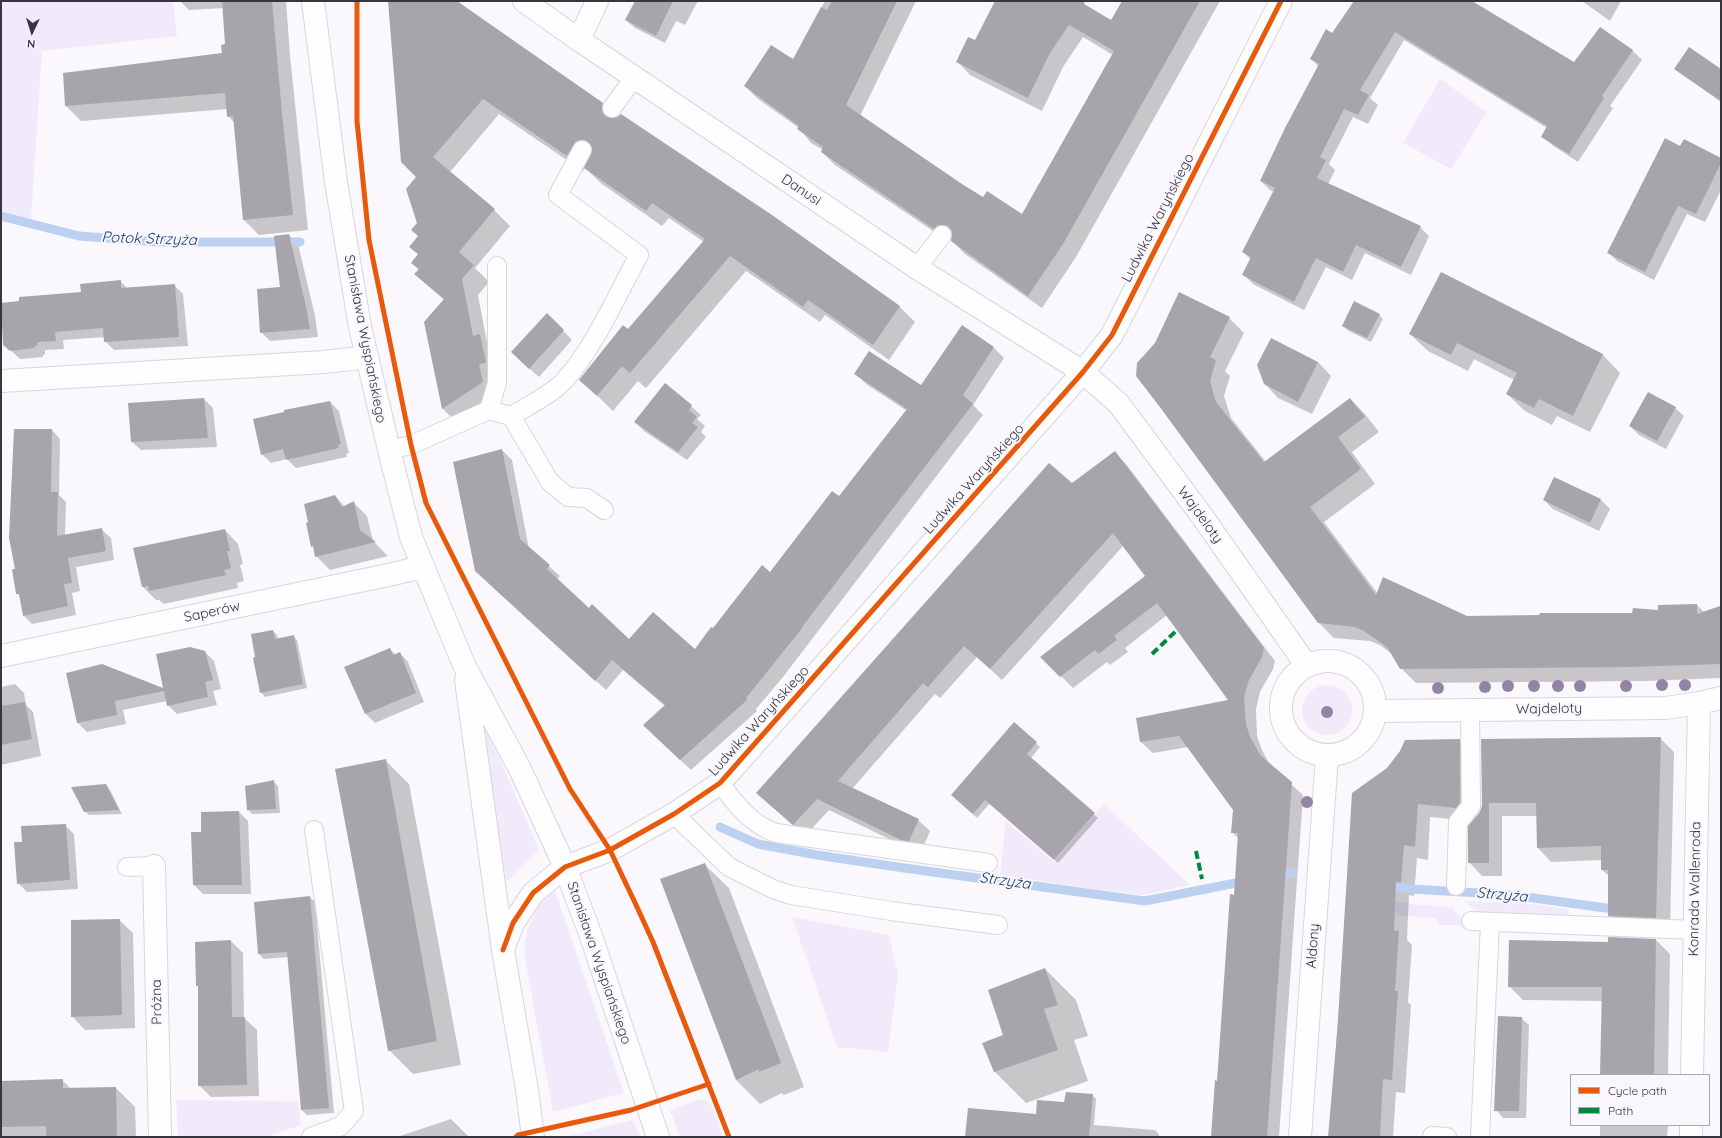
<!DOCTYPE html>
<html>
<head>
<meta charset="utf-8">
<style>
	body { margin:0 }
	#map { position:relative; width:1722px; height:1138px; overflow:hidden; background:#faf8fc; font-family:Quicksand,sans-serif }
	canvas { display:block }
	.frame { position:absolute; inset:0; border:2px solid #393540; pointer-events:none }
	.legend { position:absolute; left:1570px; top:1074px; width:140px; height:52px; box-sizing:border-box; background:#f9f7fd; border:1px solid #aca9b1; margin:0; padding:5px 7px; list-style:none; font-size:12px; color:#393540 }
	.legend li { display:flex; align-items:center; gap:8px; height:20px }
	.legend b { width:20px; border:1px solid #aca9b1 }
	.north { position:absolute; left:12px; top:12px; width:40px; height:40px; -webkit-text-stroke:3px #f9f7fd; paint-order:stroke; rotate:184deg; font-size:11px; font-weight:700; line-height:16px; text-align:center; color:#393540 }
	.north::after { content:''; display:block; margin:auto; width:14px; height:18px; background:#393540; clip-path:polygon(50% 0,100% 100%,50% 72%,0 100%) }
</style>
</head>
<body>
<div id="map">
<canvas width="1722" height="1138"></canvas>
<div class="frame"></div>
<ul class="legend">
<li><b style="height:5px;background:#e8590c"></b>Cycle path</li>
<li><b style="height:5px;background:#00873e"></b>Path</li>
</ul>
<div class="north">N</div>
</div>
<script>
const ctx = document.querySelector('canvas').getContext('2d');
ctx.lineJoin = 'round';
function paint(path, color) {
  ctx.fillStyle = color;
  ctx.fill(path, 'evenodd');
}
function strokePath(path, color, width, dash) {
  ctx.strokeStyle = color;
  ctx.lineWidth = width;
  ctx.lineCap = dash ? 'butt' : 'round';
  ctx.setLineDash(dash || []);
  ctx.stroke(path);
}
function drawText(font, color, halo, rows, align = 'center') {
  ctx.font = font + ' Quicksand,sans-serif';
  ctx.lineWidth = 4;
  ctx.setLineDash([]);
  ctx.textBaseline = 'middle';
  ctx.strokeStyle = halo;
  ctx.fillStyle = color;
  for (const [text, x, y, turn = 0] of rows) {
    ctx.save();
    ctx.translate(x, y);
    ctx.rotate((+turn || 0) * Math.PI / 180);
    ctx.textAlign = isNaN(turn) ? turn : align;
    if (halo) ctx.strokeText(text, 0, 0);
    ctx.fillText(text, 0, 0);
    ctx.restore();
  }
}
const green = new Path2D(`
	M1,1h172l4,35 -135,15 -11,168 -30,-7z
	M1440,79l47,33 -36,57 -48,-26z
	M1302 710a25 25 0 1 1 50 0a25 25 0 1 1-50 0Z
	M481,722l18,35 40,93 -30,30h-3z
	M1104,804l86,81 -46,10 -44,-5 -100,-15 6,-54 48,41z
	M554,888l70,205 -71,19 -28,-153c-1,-31 7,-48 29,-71z
	M1465,901l65,3 39,5v7l-4,2 -85,-2z
	M1395,902l57,6 14,17h-26l-6,-7 -39,-3z
	M792,917l97,18 9,40 -10,77 -51,-5z
	M701,1099c14,1 18,27 21,38h-42l-10,-27z
	M176,1100l122,1 3,24 -36,12h-87z
	M633,1120l7,17h-74z`);
const shadow = new Path2D(`
	M180,1h106l4,54 18,175 -49,5 -15,-15 -9,-97 -7,-7 -1,-7 -146,12 -15,-15 157,-52 3,-9 -2,-37 -35,2z
	M392,1h63l148,102 14,15 282,188 16,16 -26,38 -64,-45 -5,7 -74,-51 -100,117 -8,-7 -25,30 -32,-31 47,-49 76,-89 -35,-24 -7,8 -60,-42 -17,-16 -2,3 -84,-57 -49,58 44,38 16,16 -35,42 14,14 -11,13 9,48 9,8 3,47 -40,27 -16,-16 -18,-87 19,-22 -29,-26 4,-4 -7,-7 7,-8 -9,-8 9,-11 -2,-59z
	M636,1h62l-13,24 -9,-4 -11,22 -30,-15 -9,-8z
	M825,1h91l-56,115 101,69 23,13 38,18 91,-161 -30,-18 -20,30 -21,44 -72,-36 -13,-14 18,-19 21,-41h81l34,20 13,-20h96l-144,256 -34,51 -77,-54 -13,-13v-3l-4,3 -113,-76 -13,-13 1,-2 -12,-7 -12,-15 -41,-29 -13,-13 48,-25z
	M1355,1h115l105,62 25,-35 33,23 9,9 -32,46 3,2 -35,54 -26,-17 -9,-9 4,-8 -143,-88 -34,58 8,7 -10,19 -15,-7 -24,47 6,6 -7,14 92,43 9,9 -18,39 -46,-22 -13,27 -26,-13 -22,43 -51,-26 -9,-9 7,-15 -8,-8 31,-60 -4,-2 -9,-9 57,-115 -7,-7 21,-25z
	M1582,1h39l-11,20z
	M1676,69l45,1v32l-41,-29z
	M1681,147l40,12v31l-16,32 -18,-8 -33,66 -37,-19 -9,-9z
	M289,235l9,9 17,72 3,21 -48,4 -9,-9 20,-44z
	M1441,273l162,82 17,18 -30,59 -33,-16 -5,9 -27,-14 -18,-17 7,-14 -40,-21 -6,12 -40,-20 -18,-17z
	M120,281l8,8 46,-4 9,9 5,52 -74,4 -9,-9v-4l-42,3 1,9 -19,1v4l-2,1v2l-23,2 -16,-15 78,-51z
	M1180,294l49,24 15,15 -19,38 5,5 -6,20 7,22 35,44 84,-63 15,15 14,18 -27,20 23,32 -51,38 54,72 88,23 167,-3 64,-9 7,7 17,-6v72l-75,3 -230,2 -15,-15 -8,-13 -13,-10 -10,-4 -36,-3 -15,-15 -182,-247 18,-32z
	M547,314l25,26 -33,37 -18,-16z
	M1379,315l4,4 -12,23 -24,-12 -4,-4z
	M962,326l32,22 10,10 -31,47 10,10 -200,262 -27,32 1,2 -66,59 -47,-44 21,-20 -42,-36 -17,20 -119,-108 15,-132 10,10 17,89 31,27 -3,4 32,29 40,32 66,10 75,-78 70,-75 67,-87 -41,-27 -10,-10 65,13z
	M1318,362l13,14 -19,38 -34,-16 -13,-14z
	M666,384l35,31 -4,4 8,7 -4,6 5,5 -19,23 -43,-29 -9,-9z
	M204,399l9,9 4,39 -76,3 -9,-8z
	M330,402l9,9 10,42 -3,1 1,3 -51,11 -9,-9 -16,4 -9,-9z
	M1675,408l9,8 -18,33 -27,-14 -9,-9z
	M52,430l8,9 -1,56 7,7 -1,34 37,-6 9,8 3,22 -38,7 4,24 -8,2 4,22 -44,9 -8,-8 -4,-20 -3,-3 -1,-23z
	M1115,453l11,11 149,197 -2,8 -13,23 -4,17 1,27 5,14 8,15 33,30 -24,342h-67l23,-241 4,-57 -7,-7 2,-22 -46,-63 -35,6 -12,-11 88,-41 -62,-86 -42,33 3,4 -18,13 -3,-3 -34,26 -31,-31 105,-81 -23,-31 -122,135 -25,-23 -37,41 -5,-4 -83,95 66,31 12,11 -9,21 -7,-1 -85,-41 -24,26 -36,-32 303,-319z
	M1555,478l46,22 9,9 -11,22 -46,-22 -9,-9z
	M335,496l10,11 9,-4 13,13 6,25 15,15 -58,14 -14,-14 -1,-8 -3,-2 -2,-23z
	M225,530l13,14 5,20 -3,1 4,16 -7,2 1,5 -74,16 -5,-4h-3l-13,-13 -8,-39z
	M273,631l4,4 1,4 15,-3 4,4 10,48 -42,9 -4,-5z
	M390,649l6,6 4,-2 8,9 16,40 -49,21 -9,-9 -20,-47z
	M205,652l9,9 7,28 -8,2 4,14 -40,9 -9,-9 -1,-4 -44,9 3,14 -39,8 -9,-9 -10,-49 97,16z
	M15,684l9,9 2,12 7,7 8,44 -40,9v-78z
	M1660,738l14,14 -4,179 -47,-2 -14,-13v-40l-7,-6v-10l-51,2 -13,-14 -1,-32h-35v60h-20l-13,-14 13,-56v-66z
	M1459,740l14,13 -4,68 -39,-4 -2,43 -11,-2 -3,38 -5,-1 -2,45 5,5 -4,57 3,3 -6,88 -9,-1 -3,45h-63l23,-344z
	M1036,743l4,4 -9,11 67,60 -40,45 -68,-60 -13,15 -21,-19z
	M385,760l24,24 52,281 -48,9 -24,-24z
	M274,782l4,4 2,27 -28,1 -4,-4z
	M106,785l4,5 12,24 -33,1 -4,-4z
	M239,812l9,9 3,73h-48l-9,-9 8,-52z
	M65,825l9,9 4,55 -51,3 -9,-9z
	M705,865l24,23 75,199 -20,8 -2,-2 -22,11 -24,-24 -75,-200z
	M310,897l5,5 19,211 -27,2 -5,-5 -14,-153 -24,2 -5,-5 -4,-51z
	M119,920l14,13 2,95 -50,2 -13,-14z
	M1656,940l14,14 -2,121h-67l2,-74 -80,-1 -14,-14 100,-43z
	M231,941l12,12 1,65 13,12 2,66 -48,1 -12,-12v-98l-2,-2z
	M1045,969l31,31 12,36 -14,4 14,41 -62,22 -31,-31 -11,-28 20,-8z
	M1521,1018l8,7 -3,93h-23l-7,-8z
	M62,1080l9,9 45,-1 19,19 1,30h-135v-55z
	M1092,1095l4,4 -2,26 61,5 4,4v3h-193l71,-22 28,-12z
	M451,1119l18,18h-72z
	M1600,1125h68l-1,12h-67z`);
const stream = new Path2D(`
	M1,216l78,20 81,6h140
	M720,827l38,17 59,11 87,13 241,33 101,-20
	M1275,876l18,-3
	M1384,884l28,5 100,6 108,15`);
const building = new Path2D(`
	M222,1h50l10,112 11,102 -50,5 -10,-104 -6,1 -2,-24 -160,13 -2,-33 159,-20 -1,-8 4,-1z
	M388,1h69l146,102 -1,9 4,5 10,1 5,-4 151,101 128,91 -27,39 -65,-45 -5,7 -73,-51 -100,117 -8,-7 -25,30 -18,-16 44,-55 5,4 77,-90 -53,-36 -6,8 -62,-43 8,-18 -1,-5 -4,-4 -5,-1 -6,1 -9,15 -84,-57 -50,58 62,52 -36,43 15,13 -12,14 11,57 7,-2 6,29 -7,1 4,18 -41,27 -18,-87 20,-23 -30,-25 5,-5 -8,-6 7,-9 -9,-7 9,-11 -7,-6 6,-7 -11,-34 10,-12 -15,-15z
	M635,1h38l-17,35 -31,-16z
	M832,1h65l-51,104 116,79 21,13 4,-6 35,23 92,-163 -45,-26 -19,28 -22,45 -72,-36 12,-25 7,3 20,-39h90l-1,3 27,16 11,-19h78l-137,243 -35,52 -77,-55 1,-10 -4,-5 -5,-1h-5l-4,4 -113,-77 2,-5 -26,-18 2,-3 -55,-40 27,-41 22,14 28,-52 6,3z
	M1354,1h118l102,61 26,-35 33,23 -31,46 2,2 -35,56 -28,-17 6,-11 -152,-94 -35,58 9,5 -11,20 -14,-6 -24,48 6,3 -9,18 104,48 -20,41 -45,-22 -13,27 -27,-14 -22,44 -52,-27 9,-18 -9,-5 33,-64 -15,-7 25,-53 34,-64 -9,-5 16,-30 6,4z
	M1689,47l32,22v32l-47,-32z
	M1665,138l15,8 4,-7 37,19v5l-25,51 -18,-8 -33,66 -38,-19z
	M289,234l17,73 4,22 -50,4 -3,-44 23,-2 -6,-51z
	M1441,272l162,82 -30,62 -34,-17 -5,9 -28,-14 11,-21 -60,-30 -6,12 -42,-21z
	M121,280v8l54,-4 4,53 -75,5 -1,-14 -48,4 1,9 -19,1v4h-3l1,2 -25,3 -7,-6 -2,-42 18,-2v-4l62,-5 -1,-8z
	M1179,292l51,25 -20,40 6,3 -6,21 6,21 48,60 86,-64 15,19 -27,20 23,32 -51,38 66,88 7,-18 84,39 72,-1 1,-2h92l1,-5 25,2v-5l39,-1v10l23,-8 1,58 -91,3 -230,2 -13,-22 -23,-16 -9,-4 -37,-4 -155,-212 -27,-35 1,-13 18,-20z
	M1354,301l26,13 -13,24 -25,-12z
	M547,313l17,17 -35,39 -18,-17z
	M962,325l32,22 -31,48 10,9 -171,223h1l-57,71 1,2 -67,60 -37,-35 22,-20 -53,-45 -17,21 -120,-110 -22,-109 49,-13 18,90 30,26 -3,4 42,39 3,-4 37,35 24,-27 42,37 16,-22 2,1 49,-63 8,7 62,-81 7,5 68,-87 -53,-35 15,-23 52,34z
	M1271,338l47,24 -20,40 -34,-18 -7,-19z
	M665,383l27,22 -3,5 8,7 -5,6 6,4 -20,25 -44,-30z
	M1648,392l28,15 -19,34 -28,-15z
	M204,398l4,40 -77,4 -3,-39z
	M330,401l11,43 -3,1 1,3 -53,12 -3,-11 -22,6 -8,-36 31,-7v-2z
	M14,429h38l-1,63h7l-1,44 45,-8 4,23 -38,7 4,25 -8,1 4,22 -45,10 -4,-22h-3l-4,-25h3l-6,-31z
	M1115,451l149,197 -2,9 -13,23 -5,17 2,27 4,13 11,19 31,26 -25,355h-56l4,-57 2,1 13,-187 4,1 4,-62h-7l2,-23 -54,-74 -39,6 -4,-24 92,-18 -71,-97 -43,33 3,4 -19,14 -3,-4 -35,27 -20,-20 105,-81 -32,-43 -123,136 -26,-23 -36,41 -5,-4 -85,98 81,38 -10,22 -8,-1 -84,-41 -24,26 -37,-32 293,-330 23,20z
	M1554,477l47,22 -11,24 -47,-23z
	M335,495l7,12 12,-6 6,29 16,12 -61,15 -2,-11 -2,1 -5,-24 2,-1 -4,-18z
	M225,529l5,22h-3l4,17 -7,2 2,5 -77,16 -1,-5 -6,1 -9,-39z
	M273,630l2,9 19,-4 9,49 -43,9 -7,-35 2,-1 -4,-23z
	M190,647l15,4 8,29 -8,2 3,15 -41,9 -3,-15 -49,10 2,14 -40,8 -11,-50 36,-9 61,24 -7,-34z
	M390,648l3,7 7,-3 16,41 -51,21 -21,-47z
	M25,702l7,37 -31,6v-39z
	M1014,722l23,20 -10,12 68,59 -41,47 -69,-60 -12,14 -22,-19z
	M1661,737l-5,181 -48,-2v-46h-7v-24l-64,2 -1,-45h-47v60h-21v-37l11,-13 3,-7 -1,-67z
	M1460,739v63l-4,6 -38,-4 -3,43 -11,-2 -3,38 -5,-1 -2,48 5,1 -4,60h3l-6,89 -9,-1 -3,58h-52l10,-115 14,-229 35,-25 13,-17 5,-11z
	M386,759l51,282 -49,10 -53,-282z
	M274,780l2,29 -29,1 -2,-24z
	M106,784l13,26 -35,2 -13,-25z
	M239,811l3,74h-49l-2,-53h10v-20z
	M66,824l4,56 -53,4 -3,-42h8l-1,-16z
	M705,863l76,200 -22,9v-3l-23,11 -76,-201z
	M310,896l19,212 -28,2 -14,-158 -29,2 -4,-52z
	M120,919l2,96 -51,2v-97z
	M1608,937l48,2 -2,136h-54l2,-88h-94l1,-47 99,2z
	M231,940l1,77h13l2,68 -49,1v-100h-2l-1,-44z
	M1045,968l13,37 -14,4 14,41 -64,22 -12,-29 21,-8 -15,-45z
	M1498,1016l24,1 -3,94h-25z
	M63,1079v9l53,-1 1,50h-71v-11l-45,1v-46z
	M1066,1092l27,2 -4,43h-124l3,-29 68,6 1,-14 27,2z`);
const lane = new Path2D(`
	M612,108l22,-30
	M917,268l25,-33
	M489,410l22,6c18,-11 38,-20 53,-35 30,-33 53,-86 75,-126l-81,-60 24,-45
	M511,416l39,66 18,15 19,1 17,12
	M389,450l22,-5 78,-35 8,-27v-117
	M720,783c15,21 32,42 56,50l212,30
	M674,814l55,53 44,22 18,6 100,16 107,14
	M127,867l27,-1
	M1456,886l2,-64 13,-16 -1,-96
	M1471,921l223,9
	M1432,1136l15,1
	M311,1137l30,-11 13,-15 -40,-281
	M1480,1137l10,-214`);
const street = new Path2D(`
	M524,1l55,39 338,228 166,104 36,32 83,112 105,150
	M579,40l18,-39
	M1,381l323,-19 43,-5
	M1,656l392,-82 29,-7
	M1281 708a47 47 0 1 1 94 0a47 47 0 1 1-94 0Z
	M1376,711l290,-3 33,-5 22,-5
	M154,866l6,271
	M503,950l10,-27 20,-30 32,-26 45,-17 64,-36 46,-31 363,-411 29,-37 169,-334
	M1692,1075l7,-372
	M1300,1137l27,-381
	M1691,1137v-12`);
const secondary = new Path2D(`
	M313,1l23,181 24,145 29,123 22,87 53,128 56,104 45,98 26,69 67,201
	M466,680l37,270 24,140 6,47`);
const quiet = new Path2D(`
	M1152,654l25,-24
	M1196,851l6,28`);
const cycleway = new Path2D(`
	M357,1v120l12,119 42,205 15,58 144,286 40,61 27,57 16,35 76,195
	M503,950l10,-27 20,-30 32,-26 45,-17 64,-36 46,-31 363,-411 29,-37 169,-334
	M516,1137l2,-2 113,-25 78,-26`);
const trees = [
	[1662,685],
	[1685,685],
	[1508,686],
	[1534,686],
	[1558,686],
	[1580,686],
	[1626,686],
	[1485,687],
	[1438,688],
	[1327,712],
	[1307,802]
];
const streetNames = [
	["Danusi",801,190,34],
	["Ludwika Waryńskiego",1158,218,-63],
	["Stanisława Wyspiańskiego",365,339,79],
	["Ludwika Waryńskiego",974,479,-48],
	["Wajdeloty",1200,515,54],
	["Saperów",212,612,-12],
	["Wajdeloty",1549,709,-1],
	["Ludwika Waryńskiego",759,721,-48],
	["Konrada Wallenroda",1695,889,-89],
	["Aldony",1313,946,-86],
	["Stanisława Wyspiańskiego",599,963,71],
	["Próżna",157,1002,-91]
];
const waterNames = [
	["Potok Strzyża",149,239,2],
	["Strzyża",1005,881,8],
	["Strzyża",1502,895,5]
];
paint(green, '#f1eafa');
paint(shadow, '#0003');
strokePath(stream, '#bcd1ef', 9);
paint(building, '#a8a4ab');
strokePath(lane, '#d8d5dd', 20);
strokePath(street, '#d8d5dd', 24);
strokePath(secondary, '#d8d5dd', 24);
strokePath(lane, '#fefeff', 18);
strokePath(street, '#fefeff', 22);
strokePath(secondary, '#fefeff', 22);
strokePath(quiet, '#00873e', 4, [8, 4]);
strokePath(cycleway, '#e8590c', 5);
ctx.fillStyle = '#9383a4';
for (const [x, y] of trees) {
  ctx.beginPath();
  ctx.arc(x, y, 6, 0, 2 * Math.PI);
  ctx.fill();
}
drawText('14px', '#393540', '#f9f7fd', streetNames);
drawText('italic 15px', '#153b6e', '#f9f7fd', waterNames);
</script>
</body>
</html>
